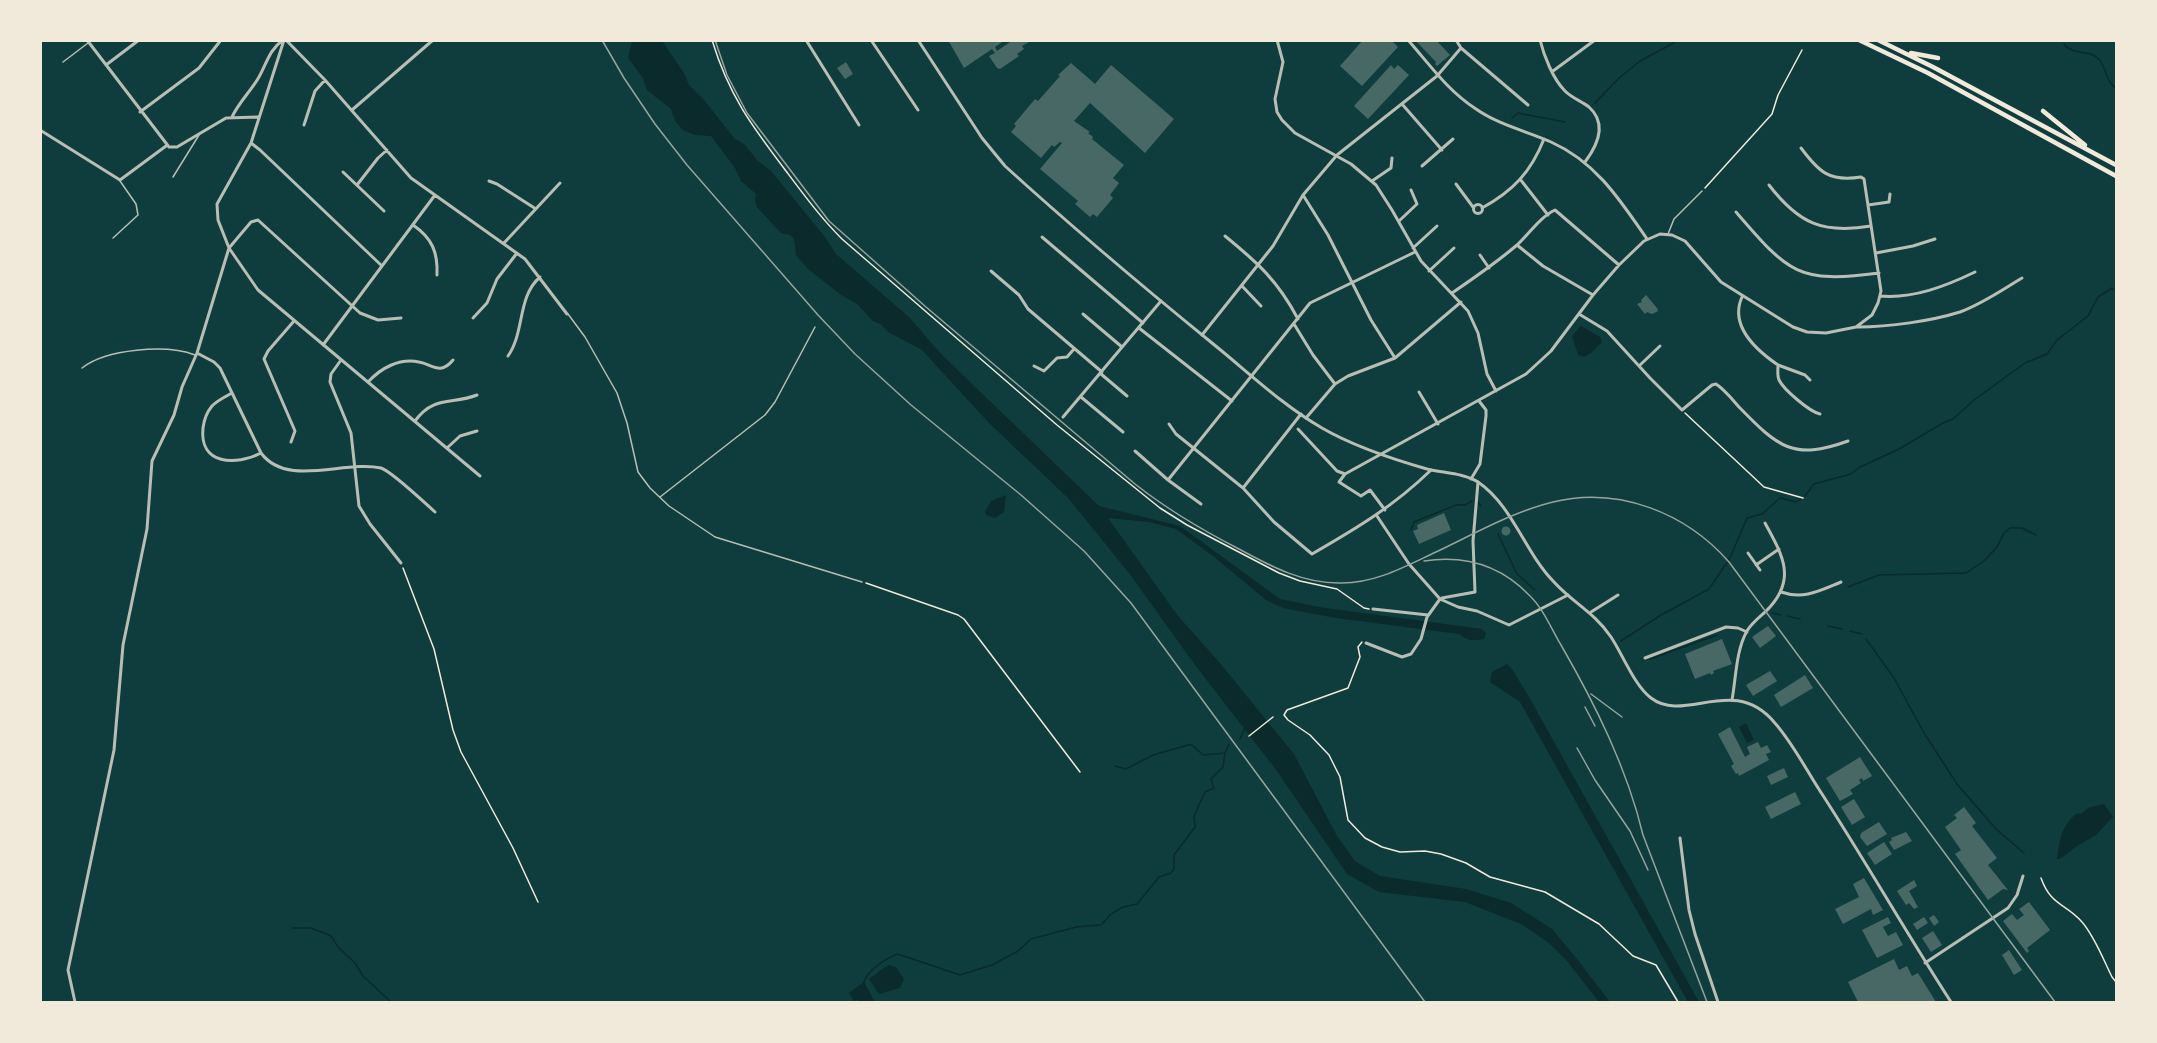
<!DOCTYPE html>
<html>
<head>
<meta charset="utf-8">
<style>
	body { margin:0 }
	#map { position:relative; width:2157px; height:1043px; overflow:hidden; background:#0f3d3e; font-family:Roboto,sans-serif }
	canvas { display:block }
	.frame { position:absolute; inset:0; border:42px solid #f1e9da; pointer-events:none }
</style>
</head>
<body>
<div id="map">
<canvas width="2157" height="1043"></canvas>
<div class="frame"></div>
</div>
<script>
const ctx = document.querySelector('canvas').getContext('2d');
ctx.lineJoin = 'round';
function paint(path, color) {
  ctx.fillStyle = color;
  ctx.fill(path, 'evenodd');
}
function strokePath(path, color, width, dash) {
  ctx.strokeStyle = color;
  ctx.lineWidth = width;
  ctx.lineCap = dash ? 'butt' : 'round';
  ctx.setLineDash(dash || []);
  ctx.stroke(path);
}
const water = new Path2D(`
	M632,41h30l22,32 5,12 15,15 31,39 9,5 14,17 13,10 54,66 11,17 73,63 32,37 158,152 81,20 100,73 39,8 163,22 4,4 -2,6c-11,1 -15,3 -25,-5l-123,-16 -53,-10 -17,-8 -53,-44 -37,-27 -27,-7 -41,-4 70,98 41,46 75,92 43,82 18,25 25,15 86,13 45,14 41,26 25,30 33,43h-11l-32,-41 -18,-18 -28,-19 -56,-22 -86,-10 -32,-18 -70,-103 -82,-106 -66,-92 -60,-74 -80,-76 -67,-73 -34,-18 -6,-7 -9,-4 -16,-17 -16,-9 -34,-27 -11,-13 -2,-16 -4,-4 -9,-2 -24,-26 -2,-7 1,-6 -15,-13 -6,-13 -24,-32 -16,-1 -12,-5 -8,-9 -4,-12 -24,-19 -4,-12 -15,-20z
	M1581,326l19,11 2,5 -11,11 -7,4 -6,-2 -6,-19z
	M1006,495l-2,17 -9,6 -9,-3 -1,-3 6,-11z
	M1507,664l5,5 17,28 170,305h-11l-168,-300 -30,-20 2,-10z
	M1746,723l8,17 -7,3 -8,-16z
	M2104,804l9,13 -2,2 -15,16 -19,11 -17,13h-3c3,-19 4,-35 21,-46l3,1 7,-6z
	M888,965l8,2 8,12 -4,9 -21,6 -10,-15z
	M864,982l10,18 -3,2h-11l-3,-2 -3,1 -5,-8z`);
const stream = new Path2D(`
	M2064,44c9,11 20,6 31,12 12,7 9,25 21,32
	M1595,103l24,-25 21,-17 39,-21
	M1512,118l6,-5 47,9
	M1805,496l9,-12 37,-10 9,-7 39,-18 44,-26 10,-4 21,-19 51,-37 22,-9 10,-14 31,-24 10,-19 14,-9 4,3
	M1478,502l3,4
	M1411,530l3,-8 42,-17h9l7,-4
	M1498,534l19,40 18,16
	M1848,587l31,-12 87,-2 18,-12 13,-14 7,-14 6,-5h12l14,7
	M1772,613l9,2
	M1787,616l13,3
	M1828,626l14,3
	M1850,631l12,3
	M1866,639l28,39 30,55 33,51 39,45 28,24
	M1621,641l40,-26 48,-26 21,-31 17,-40 15,-4 18,-16 16,4 6,-4
	M1650,659l67,-24
	M1240,739l5,-11
	M1115,766l11,3 27,-14 35,-10h4l11,10 22,-2
	M292,928h19l20,8 7,11 17,16 8,13 28,26
	M864,982c4,-12 22,-24 34,-28l62,21 32,-10 26,-14 13,-12 45,-12 25,-2 10,-11 12,-7 14,-3 22,-27 12,-4 3,-4v-14l21,-28 -1,-11 11,-24 9,-4 -3,-9 12,-12 2,-14 4,-9`);
const building = new Path2D(`
	M948,40h57l-10,7 2,4 16,-11 16,2 -7,4 2,3 -7,5 2,2 -19,13 -3,-1 -8,-12 6,-3 -3,-4 -28,19z
	M1363,40h28l7,7 -36,39 -22,-20z
	M1415,40h21l14,15 -13,11 -2,-2 1,-2z
	M846,62l7,12 -8,5 -8,-11z
	M1071,63l24,21 16,-19 63,54 -29,34 -55,-50 -16,18 16,11 -2,1 5,4 -1,2 32,26 -11,13 6,5 -9,12 3,3 -16,19 -4,-3 -3,3 -15,-13 3,-3 -38,-32 22,-26 -2,-1 -6,5 -2,-2 -11,13 -30,-26 5,-6 -2,-2 21,-25 3,2 22,-25 -2,-1z
	M1391,65l3,4 4,-4 11,10 -41,44 -14,-13z
	M1646,295l11,13 1,3 -6,3 -5,-2 -2,2 -8,-10 5,-2 -1,-2z
	M1444,513l7,17 -32,14 -6,-13 5,-2 -1,-4z
	M1501.5 531a4.5 4.5 0 1 1 9 0a4.5 4.5 0 1 1-9 0Z
	M1768,626l8,10 -16,12 -8,-11z
	M1722,639l10,25 -19,7 1,2 -3,2 -1,-2 -15,6 -10,-25z
	M1770,671l7,10 -24,15 -7,-11z
	M1805,675l8,13 -32,19 -7,-12z
	M1730,727l15,30 5,-3 -3,-7 11,-5 3,6 6,-3 4,7 -5,2 3,6 -30,16 -1,-3 -2,1 -5,-8 3,-2 -16,-30z
	M1860,757l12,19 -9,5 -1,-3 -3,2 2,3 -11,7 3,4 -13,7 -14,-23z
	M1784,768l4,9 -17,8 -4,-9z
	M1795,792l6,12 -30,15 -6,-12z
	M1854,799l11,18 -13,8 -11,-18z
	M1964,807l12,16 -4,3 25,32 -9,7 20,25 -5,-1 -15,11 -33,-46 6,-4 -16,-23 12,-9 -3,-3z
	M1879,822l8,12 -20,12 -7,-9 1,-4z
	M1906,832l6,9 -18,9 -5,-8 3,-2 -1,-2z
	M1884,842l8,12 -17,11 -8,-12z
	M1864,878l19,32 -10,5 -2,-6 -28,15 -8,-15 24,-12 -6,-13z
	M1914,880l3,6 -8,5 9,16 -4,2 -5,-6 -3,2 -9,-14z
	M2029,902l21,28 -23,18 2,3 -2,2 -24,-32 9,-7 5,6 7,-5 -5,-6z
	M1934,915l5,7 -5,4 -5,-8z
	M1888,917l3,6 -8,4 5,9 8,-4 7,13 -26,13 -15,-28z
	M1924,917l4,6 -11,7 -4,-6z
	M1933,931l9,14 -11,7 -9,-14z
	M2009,950l13,20 -8,5 -12,-20z
	M1894,959l5,11 8,-4 5,10 6,-3 18,29h-78l-10,-20z`);
const path = new Path2D(`
	M712,40c17,56 40,86 74,131 18,24 35,47 56,68l215,186 103,83 27,17 92,48 21,8 37,8 27,19 5,1
	M1705,188l67,-74 6,-19 24,-45
	M1685,413l79,74 39,11
	M403,568l31,81 19,81 8,22 52,96 25,54
	M866,583l92,32 6,4 116,153
	M1362,642l-4,5 2,10 -12,31 -61,22 -3,5 4,5 22,15 19,20 11,22 8,43 17,18 17,9 18,5 25,-1 16,3 25,9 24,14 55,15 54,32 34,32 23,9 22,37
	M1249,736l24,-19
	M2041,878c10,28 24,25 41,44 13,15 21,37 30,55l4,5`);
const service = new Path2D(`
	M63,62l25,-19
	M173,177l26,-42
	M1668,234l6,-15 28,-28
	M113,238l25,-23 -2,-11 -16,-23
	M568,314l17,23 32,56 10,30 11,49 12,16 19,18 46,31 147,45
	M82,368c24,-19 84,-24 113,-13
	M660,497l105,-82 10,-13 40,-75`);
const minor = new Path2D(`
	M87,40l82,107h8l49,-29 32,-1
	M284,40l-33,103 -34,61 1,16 11,28 29,42 222,186
	M286,40l39,40 86,98 114,81 42,55
	M806,40l53,85
	M871,40l47,70
	M1277,40l6,22 -8,37 2,13 5,8 13,13 56,31 25,21 16,25 29,51 47,50 10,22 9,41 9,17
	M1408,40c22,25 40,51 68,69 23,16 50,22 75,33 45,20 69,58 96,97
	M1456,40l5,8 67,57
	M1540,40c4,16 13,39 25,51 7,7 16,10 24,16 19,17 8,39 -4,55
	M106,65l33,-25
	M1553,71l42,-31
	M1402,104l40,46
	M352,110l81,-70
	M140,112l59,-44 22,-28
	M232,117c7,-15 19,-26 27,-40 8,-14 10,-27 24,-37
	M304,125l11,-34 10,-11
	M40,130l80,50 46,-34
	M251,143l9,7 122,116
	M1422,166l31,-27
	M343,172l41,39
	M1520,179l28,36
	M489,181l8,3 39,25
	M1372,181l19,-13 1,-10
	M1456,184l17,23
	M357,185l21,-27 9,-8
	M1769,185c30,39 54,49 102,41
	M1303,195l25,40 43,85 24,38
	M1473.5 209a4.5 4.5 0 1 1 9 0a4.5 4.5 0 1 1-9 0Z
	M1868,205l21,-3 1,-8
	M1482,208c31,-17 49,-36 62,-69
	M1736,212c52,60 61,72 143,61
	M1399,221l18,-17 -6,-14
	M413,225c19,13 25,27 24,50
	M1225,236c33,27 53,45 73,83
	M1042,237l101,86
	M504,243l56,-60
	M1517,245l26,21 50,29
	M1413,248l24,-22
	M1876,253l37,-7 22,-7
	M1480,255l9,13
	M991,271l28,24 9,14 74,63
	M1429,271l25,-23
	M1242,286l19,20
	M1452,293c22,-15 44,-30 65,-48 12,-11 23,-28 38,-35l64,55
	M1880,296c33,3 66,-10 95,-24
	M1742,297c-13,29 14,53 36,68 0,5 -1,10 1,15 5,10 31,32 41,34
	M1083,314l39,33
	M1579,314l28,17 43,47 32,32 30,-25 4,-1c9,6 16,15 23,23 39,40 54,54 109,34
	M473,318l14,-15 10,-24 20,-26
	M1294,324l19,31 22,29
	M1858,327c31,0 73,-6 102,-15 22,-8 42,-22 62,-34
	M1139,328l93,73
	M1202,335l71,-89 30,-51 34,-40 100,-79 24,-28
	M323,345l112,-150
	M197,353l17,9 6,6 41,85c26,35 83,7 120,15 10,3 44,35 54,44
	M508,356c17,-24 9,-59 32,-79
	M341,360l-10,14 -1,8 21,51 8,73 11,18 31,39
	M1778,365l27,10 5,5
	M1034,366l10,5 13,-13 10,-1 7,-8
	M1639,366l21,-20
	M1101,374l26,22
	M368,382c13,-14 31,-24 51,-20 13,2 21,14 34,-2
	M1419,392l19,32
	M232,393c-7,4 -14,7 -20,13 -5,6 -8,14 -9,22 -4,37 33,38 58,25
	M1081,397l42,35
	M1063,417l98,-116
	M1306,418l29,-34 13,-8 47,-18 66,-56
	M415,421c19,-26 37,-16 62,-26
	M1169,424l7,10 67,54 31,34 38,32c45,-26 82,-48 119,-84
	M1298,429l39,42 8,3
	M291,442l4,-11 -31,-72 4,-8 26,-30
	M447,448l13,-12 17,-5
	M1135,451l33,29 33,24
	M1345,474l181,-100 25,-23 42,-56 26,-30 25,-24 16,-7 12,1 13,6 36,41 72,45 14,5 19,1 30,-6 16,-12 6,-12 3,-12 -17,-112 -3,-2c-32,5 -42,-5 -60,-29
	M1345,474l-6,8 22,14 9,-6 15,20
	M1471,479l9,-15 6,-48v-6l-7,-9
	M1168,480l142,-177 105,-51
	M1243,488l58,-74
	M1377,516l32,48 31,35 18,8 19,4 32,14 59,-30
	M1748,553l12,17
	M1756,565l23,-16
	M1781,592c23,8 40,-2 60,-10
	M1442,598l33,-6 -2,-51 5,-59
	M1373,609l55,6
	M1591,612l27,-17
	M1366,643l36,14 9,-3 10,-15 6,-22 13,-18
	M1645,658l81,-31 12,1 9,4
	M1732,700c4,-22 4,-50 15,-69 6,-10 15,-15 23,-24 27,-30 11,-54 -5,-84
	M1680,838l9,72 6,24 23,68
	M1925,963l83,-55 9,-13 6,-19
	M75,1002l-7,-32 46,-220 9,-105 24,-116 5,-68 22,-46 8,-28 15,-34 32,-105 22,-26 7,-2 102,93 18,7 23,-2`);
const tertiary = new Path2D(`
	M918,40l64,98 23,28c67,61 137,120 207,177 35,28 70,62 110,85 31,18 70,31 105,41 16,4 37,4 51,13 35,24 47,71 76,100 19,21 40,30 57,55 12,18 23,48 40,61 34,26 82,-24 123,24 19,21 32,48 48,72 44,68 85,140 129,208`);
const motorway = new Path2D(`
	M1859,40l69,33 188,103
	M1878,40l55,27 183,98
	M1911,53l27,5
	M2043,111l42,34`);
const rail = new Path2D(`
	M602,40l22,38 31,46 32,41 131,150 37,39 56,51 110,90 63,56 47,52 294,399
	M715,40l12,35 20,38 82,108 97,86 209,177c33,26 67,46 104,65 33,18 65,35 103,34 34,0 64,-17 94,-31 38,-18 76,-40 117,-50 66,-16 133,11 176,60l326,440
	M1424,561c40,-6 76,4 105,34 14,13 22,33 32,50 34,59 66,123 82,190l64,167
	M1591,694l31,23
	M1585,707l10,19
	M1577,748l18,32 35,51 18,39`);
paint(water, '#0a2a2b');
strokePath(stream, '#0a2a2b', 1.5);
paint(building, '#486865');
strokePath(path, '#f1e9da', 1.5);
strokePath(service, '#b8beb3', 1.5);
strokePath(minor, '#b8beb3', 3);
strokePath(tertiary, '#b8beb3', 3);
strokePath(motorway, '#f1e9da', 4.5);
strokePath(rail, '#97a49c', 1.5);
</script>
</body>
</html>
